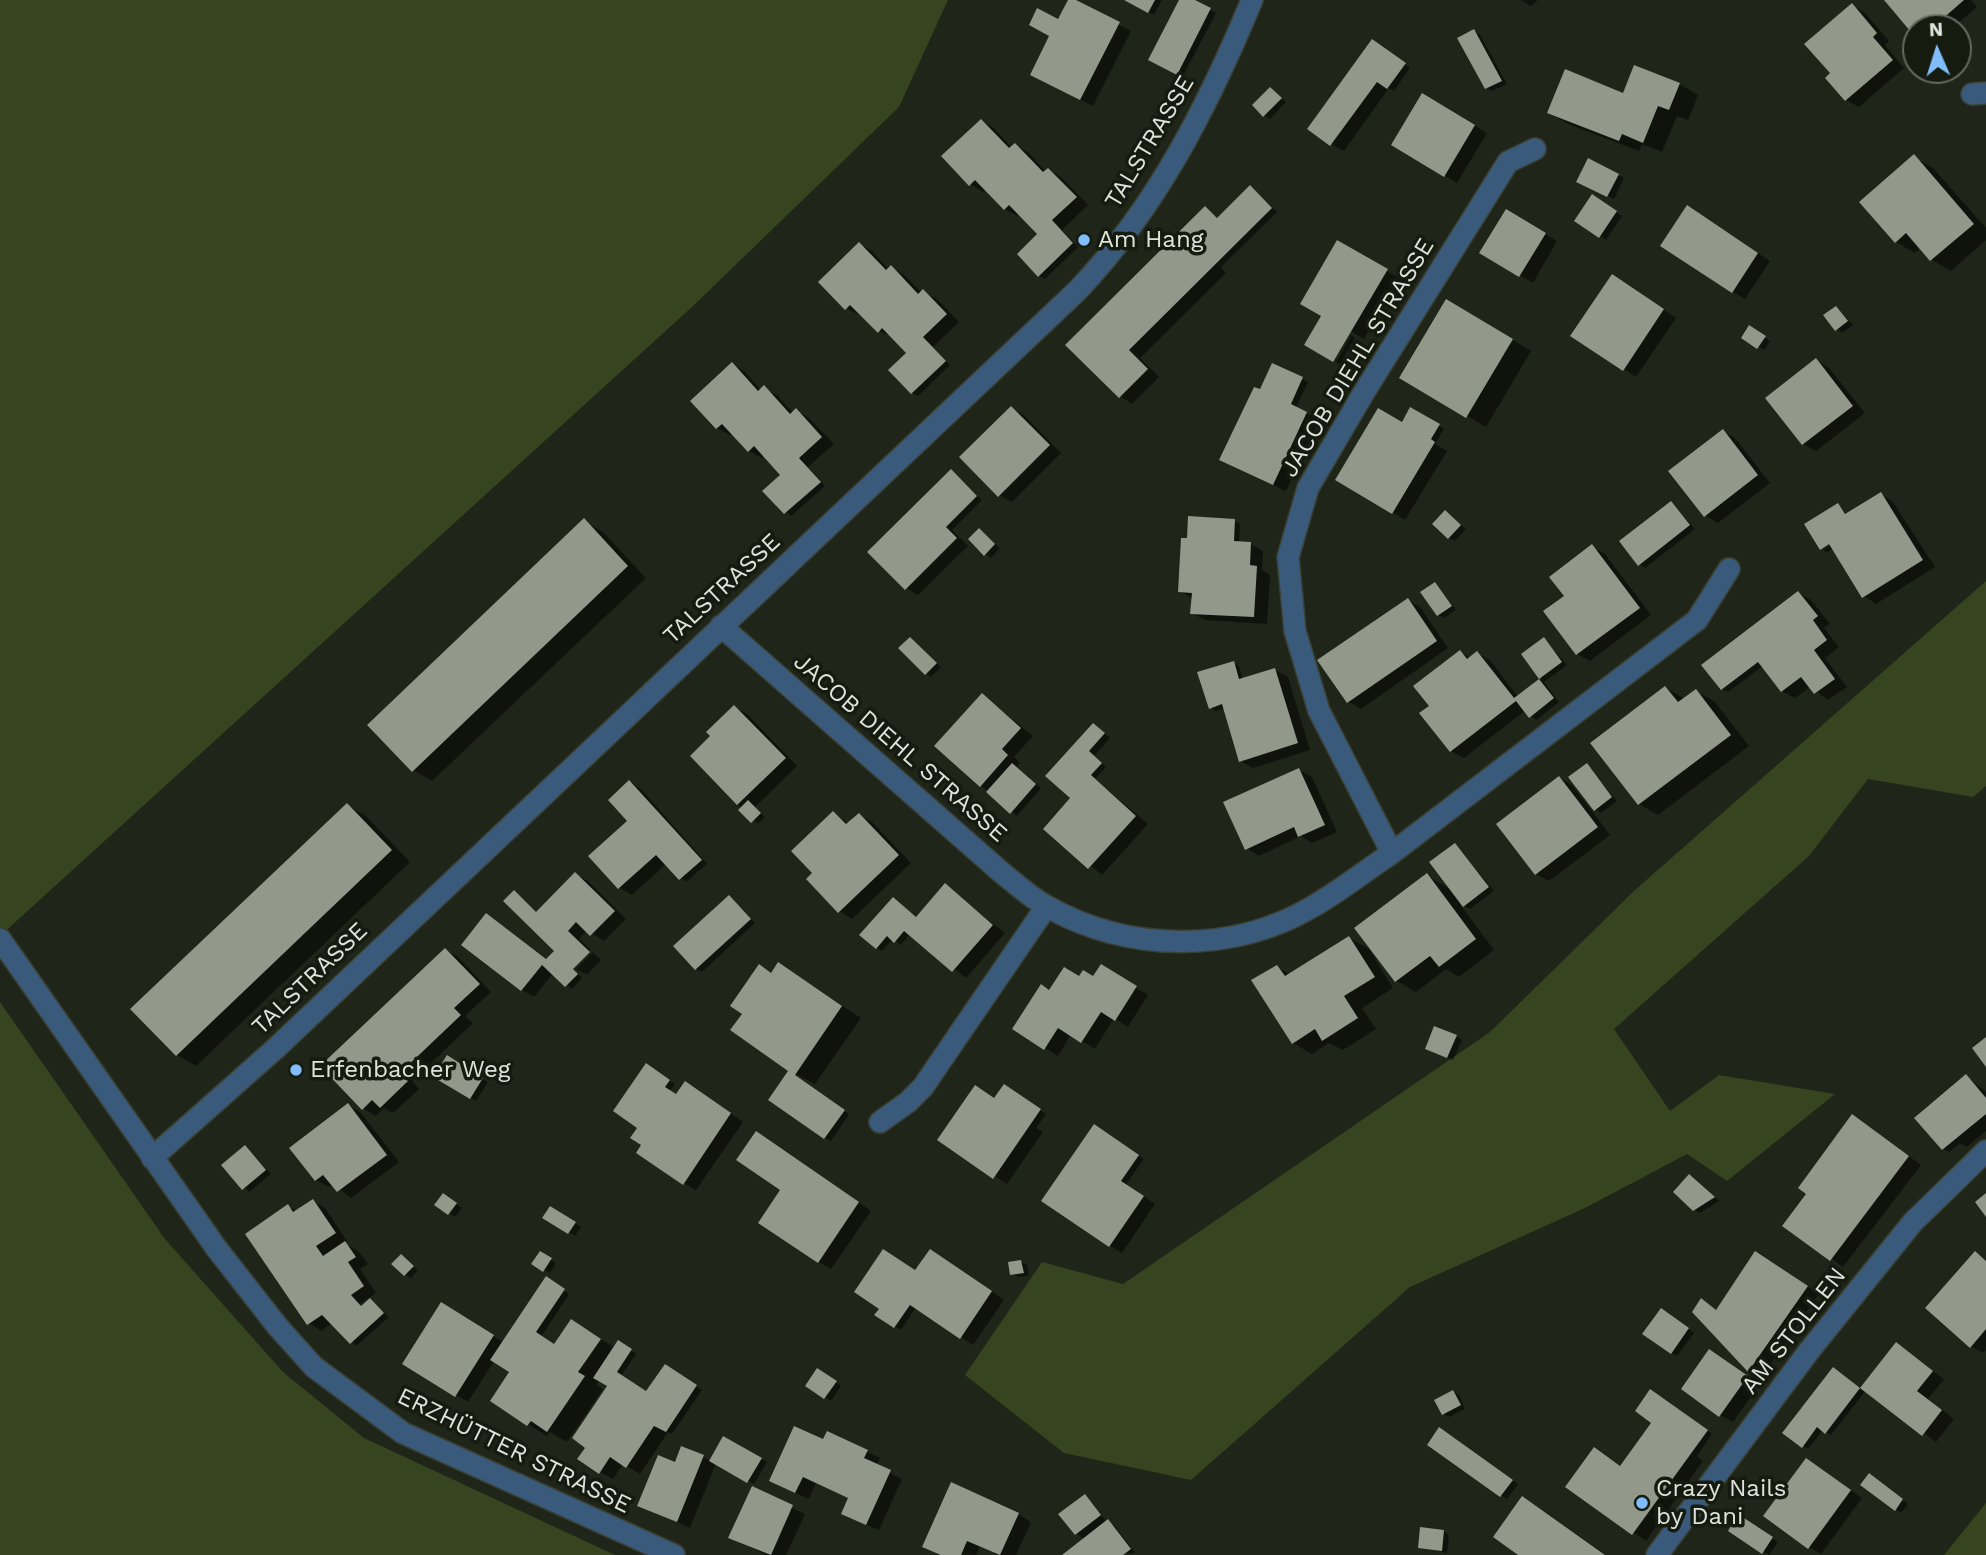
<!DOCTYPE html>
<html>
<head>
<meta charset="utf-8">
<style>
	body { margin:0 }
	#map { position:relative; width:1986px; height:1555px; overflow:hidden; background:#1f2518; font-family:"Work Sans",sans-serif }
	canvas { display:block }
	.north { position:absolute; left:1902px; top:14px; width:70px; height:70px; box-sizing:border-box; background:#161b0f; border:2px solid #666b61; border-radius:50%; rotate:357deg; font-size:19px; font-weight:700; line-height:28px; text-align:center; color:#dfe3db }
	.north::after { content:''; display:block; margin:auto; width:24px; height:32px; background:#80bdfa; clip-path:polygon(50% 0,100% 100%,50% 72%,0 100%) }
</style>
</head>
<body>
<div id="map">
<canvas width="1986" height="1555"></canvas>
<div class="north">N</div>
</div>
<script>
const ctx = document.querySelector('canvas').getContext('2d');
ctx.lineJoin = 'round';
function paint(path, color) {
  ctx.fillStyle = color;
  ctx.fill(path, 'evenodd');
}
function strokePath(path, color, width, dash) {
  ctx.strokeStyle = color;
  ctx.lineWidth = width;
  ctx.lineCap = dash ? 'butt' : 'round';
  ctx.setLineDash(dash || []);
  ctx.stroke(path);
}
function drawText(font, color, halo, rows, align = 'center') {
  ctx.font = font + ' "Work Sans",sans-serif';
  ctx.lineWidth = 7;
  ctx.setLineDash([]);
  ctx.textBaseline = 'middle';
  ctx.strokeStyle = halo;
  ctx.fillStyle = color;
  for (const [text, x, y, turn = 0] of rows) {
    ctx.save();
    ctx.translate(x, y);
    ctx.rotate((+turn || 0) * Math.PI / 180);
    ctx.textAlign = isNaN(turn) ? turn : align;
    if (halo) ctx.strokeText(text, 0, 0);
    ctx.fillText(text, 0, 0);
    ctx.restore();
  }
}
const green = new Path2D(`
	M0,0h948l-49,107 -207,200 -692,629z
	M1986,581v205l-13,11 -105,-18 -59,77 -195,173 56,82 49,-36 116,19 -108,87 -40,-27 -102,54 -175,79 -219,193 -127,-27 -99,-78 77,-113 81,22 367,-252 145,-142z
	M0,1002l165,237 118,133 81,66 251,117h-615z
	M1986,1503v52h-42z`);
const shadow = new Path2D(`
	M1070,0l61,31 -38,75 -48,-25 6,-45z
	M1127,0h35l-8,15z
	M1181,0h10l25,13 -33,63 -33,-16z
	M1521,0h17l-7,6z
	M1886,0h85l6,7 -25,21h-36v7z
	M1852,5l13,8 24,28 -4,4 19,23 -45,39 -13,-7 -14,-27z
	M1474,31l6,4 27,49 -15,7 -6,-3z
	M1378,44l32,24 -16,23 -5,-3 -45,63 -13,-7z
	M1679,84l19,11 -10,25 -11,-4 -15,36 -20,-8 -3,7 -71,-27 -19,-11z
	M1271,89l15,13 -16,17 -6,-4z
	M1423,95l64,38 -30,50 -64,-38z
	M981,121l13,7 18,20 3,-3 13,7 18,20 3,-2 12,7 27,28 -26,25 16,17 -33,32 -6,-3v-42l-19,-20 -3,2 -12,-7 -19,-20 -3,3 -13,-8z
	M1914,157l19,11 53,60v12l-35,31 -19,-11 -11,-12 -6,5 -19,-11z
	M1589,160l35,18 -10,21 -35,-18z
	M1250,187l27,25 -56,55 5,6 -86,85 19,19 -27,27 -12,-8 -52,-51 150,-126z
	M1592,197l30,19 -16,24 -30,-19z
	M1506,211l51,30 -24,42 -52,-30z
	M1700,215l70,46 -25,38 -12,-7z
	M1338,242l61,36 -35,61 -13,-8z
	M859,244l13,7 17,19 2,-3 13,8 18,18 14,5 23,24 -26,25 17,18 -32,31 -6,-3 -3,-40 -16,-16 -14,-6 -18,-18 -2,2 -13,-7z
	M1625,284l51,34 -40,59 -12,-8z
	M1447,301l84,50 -45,76 -85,-50z
	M1836,308l17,17 -11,8 -16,-17z
	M1750,328l20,13 -6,9 -20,-13z
	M1351,335l4,3 -15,26 -4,-2z
	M1816,360l13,8 36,45 -49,38 -13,-7 -35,-46z
	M732,364l13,8 16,18 3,-2 13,7 16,18 3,-3 13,8 25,26 -26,23 17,19 -34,30 -26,-25 18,-16 -18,-20 -3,3 -13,-7 -16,-18 -3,2 -13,-7z
	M1273,365l35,17 -12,26 23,12 -33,71 -52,-24z
	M1011,408l13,7 37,38 -49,49 -13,-7z
	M1411,409l33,20 -9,15 12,7 -42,69 -68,-41 65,-55z
	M1723,431l12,7 35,45 -52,40 -13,-8z
	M951,471l31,29 -30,30 16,16 -50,49 -12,-7z
	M1881,494l12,8 42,65 -59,37 -12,-8 -31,-47 -6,3 -4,-2 8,-5 7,-40 9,10z
	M1671,503l24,26 -50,39 -6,-4z
	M1445,512l21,17 -11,12 -6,-3z
	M584,521l19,11 43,46 -214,203 -19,-11z
	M1235,521l5,3 -1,19 12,1 12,7 -1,19 8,5 -3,49 -62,-4 -13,-7 1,-14 -13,-8z
	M979,530l21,18 -9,10 -6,-4z
	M1592,547l13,7 46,61 -61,46 -13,-7 -11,-58z
	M1435,584l21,26 -12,8 -6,-3z
	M1798,593l13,7 19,24 -6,4 15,19 -14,11 22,29 -19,13 -18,-13 -15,11 -13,-7 -19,-25 -35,26 -6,-3z
	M1408,600l12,7 28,41 -87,61 -13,-8z
	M911,639l30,28 -10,10 -5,-4z
	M1544,639l23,26 -23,17 15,20 -23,18 -10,-10 -62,48 -13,-7 -29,-38 9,-7 29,-54 10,6 7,-5 13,7 28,37 24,-18 -19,-25z
	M1233,663l6,3 4,14 32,-10 13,7 22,73 -57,18 -12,-7 -16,-53 -9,3 -6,-4z
	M1666,688l19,11 11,-8 19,11 34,44 -91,69 -19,-11z
	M982,695l51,41 -19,21 6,6 -3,4 24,21 -24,28 -36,-30z
	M734,707l13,7 50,52 -42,41 10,10 -7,7 -20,-20 -25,-68z
	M1099,728l11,10 -16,18 12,11 -11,12 53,45 -46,51 -57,-47 28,-30 -25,-23z
	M1587,765l30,36 -16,12 -5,-4z
	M1299,770l13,7 25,55 -25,11 -11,-7 -42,20 -13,-8z
	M1559,778l13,7 38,50 -61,46 -13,-7z
	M630,782l12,8 65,74 -21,18 -20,-18 -34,31 -12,-7 -29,-32 39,-35z
	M347,805l19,11 44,46 -214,204 -19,-11z
	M834,813l15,11 10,-9 13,7 39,41 -59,56 -13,-8 -25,-38z
	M1455,845l39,46 -24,18 -11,-6 35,47 -35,27 -13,-8 -30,23 -19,-11 30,-105 25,14z
	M575,874l13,7 38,38 -22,22 -17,-11 -8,9 11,10 -17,17 3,3 -4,-1 10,10 -10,11 -19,-16 -19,24 -12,-7 -35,-75 61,45 13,-3 -41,-61 17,17z
	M945,886l60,47 -39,45 -56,-44 -9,11 -8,-6 -11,12 -5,-3 16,-49 25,19z
	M729,898l26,25 -53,49 -6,-3z
	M1349,938l20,11 24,39 -31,20 14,21 -33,21 -14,-7 -17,11 -19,-11 -16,-76 14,8z
	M446,950l12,7 33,35 -26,24 8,7 -61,58 7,8 -26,24 -9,-5 -8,8 -13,-8z
	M593,952l8,8 -14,15 -11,-6z
	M779,964l82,54 -46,66 -19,-10 -24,-100z
	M1114,974l34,21 -20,32 -14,-9 -19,31 -24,-15 -13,22 -44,-27 36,-37 30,-14z
	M1456,1036l6,4 -9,20 -21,-8z
	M448,1058l40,24 -12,19 -40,-24z
	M652,1069l23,15 -6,8 8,4 21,-5 45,31 -47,68 -12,-7 -41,-39 -3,-17z
	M794,1076l55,38 -18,27 -6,-3z
	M1966,1076l20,16v39l-19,16 -7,-4 -11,9 -6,-3z
	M1010,1090l36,24 -10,14 7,4 -36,52 -67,-44z
	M348,1105l13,8 38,49 -48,36 -18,-14 -4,3 -13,-7z
	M1865,1124l56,41 -78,102 -58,-42z
	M1100,1130l44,29 -18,25 29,20 -33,49 -12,-7z
	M245,1147l26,27 -22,18 -25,-27z
	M813,1171l58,40 -40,58 -13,-7 -35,-73z
	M1690,1176l5,3 24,22 -19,12 -6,-4z
	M449,1199l13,9 -7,9 -19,-12z
	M313,1201l12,7 22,33 -3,2 14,8 10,13 -8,5 16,24 -16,11 3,3 7,-7 19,17 -33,29 -24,-23 -11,8 -12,-8 -21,-117 9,5z
	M551,1208l30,19 -6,9 -30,-19z
	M540,1253l16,10 -6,10 -17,-10z
	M1976,1253l10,7v90l-3,3 -12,-7z
	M401,1256l17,14 -7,8 -6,-4z
	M943,1258l61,42 -31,45 -57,-38 -15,23 -24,-15 39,-43z
	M1768,1260l51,34 -58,84 -12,-7 -48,-70 16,10z
	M1021,1262l6,3 2,11 -11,1 -6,-3z
	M552,1282l17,12 -28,43 14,8 35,-13 25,16 4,-6 17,12 -15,22 26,17 18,-27 37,24 -30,44 -4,-2 -28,42 -17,-10 -10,15 -13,-7 -12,-25 22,-61 -10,-6 -4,5 7,4 -36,53 -17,-10 -3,4 -55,-35 19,-29 -17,-11 -26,41 -12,-7 -2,-84 50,32z
	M1667,1314l27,19 -17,23 -5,-3z
	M1896,1345l48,34 -16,20 26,20 -18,23 -70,-52 -35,45 -8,-5 -15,19 -5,-3 36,-74 22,18z
	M1722,1359l37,26 -26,37 -13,-7z
	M824,1373l17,13 -10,15 -24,-16z
	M1453,1392l6,3 6,14 -16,8 -6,-3z
	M1657,1395l55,39 -15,22 6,5 -57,80 -78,-54 27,-38 27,18 29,-41z
	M828,1433l52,25 -4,8 26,13 -23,51 -23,-10 -6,-22 -34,-15 -7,16 -25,-11z
	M1445,1433l73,51 -11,15 -78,-55z
	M724,1438l43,24 -13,22 -38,-21 -26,65 -50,-23 36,-40 27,-8 8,4z
	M1807,1460l55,38 -41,56 -12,-7z
	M1875,1479l33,25 -7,9 -5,-4z
	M752,1489l53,25 -19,41h-20l-36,-18z
	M1085,1496l20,24 9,5 21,28 -70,2 20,-16 -9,-5 -15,-19z
	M1522,1498l19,11 65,46h-85z
	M1018,1514l13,8 -15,33h-17l-19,-9 -4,9 -39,-2z
	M1739,1516l39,26 -9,13 -39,-24z
	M1444,1531l5,4 -2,18 -27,-6z`);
const building = new Path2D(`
	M1068,0h8l44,22 -40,78 -50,-25 19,-39 -20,-11 8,-17 21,11z
	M1124,0h31l-7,13z
	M1179,0h16l16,8 -34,67 -29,-15z
	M1884,0h80l-32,28h-16v10z
	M1852,3l25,30 -4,4 20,23 -48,41 -20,-23 5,-5 -26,-29z
	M1474,29l28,52 -17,8 -28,-51z
	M1372,39l34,24 -19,26 -10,-7 -47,64 -23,-17z
	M1634,65l46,18 -11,27 -11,-4 -15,37 -21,-9 -3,7 -72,-28 18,-44 58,24z
	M1270,87l12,11 -19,19 -11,-12z
	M1422,93l53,32 -31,52 -53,-32z
	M981,119l28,29 6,-5 28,29 5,-4 29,29 -25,23 21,23 -35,34 -21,-23 20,-20 -28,-29 -5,5 -29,-30 -6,6 -28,-30z
	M1914,154l60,70 -44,37 -24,-28 -11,10 -36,-41z
	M1588,158l31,16 -12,23 -31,-15z
	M1250,185l22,23 -143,142 19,19 -29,29 -54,-53 140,-139 12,12z
	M1592,194l25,17 -18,27 -25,-17z
	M1687,205l71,48 -26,40 -72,-47z
	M1506,209l40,24 -27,44 -40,-24z
	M1337,240l51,29 -55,93 -29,-17 17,-29 -21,-12z
	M859,242l27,28 5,-5 27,29 5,-5 24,25 -24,23 23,24 -35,33 -23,-24 18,-17 -24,-25 -4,5 -28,-28 -5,5 -27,-28z
	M1612,274l52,35 -41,62 -53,-35z
	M1446,299l67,40 -47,79 -67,-40z
	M1836,306l12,15 -13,10 -12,-16z
	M1749,325l17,11 -9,13 -16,-11z
	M1816,358l37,48 -51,39 -37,-47z
	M732,362l26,29 6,-6 26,29 6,-6 26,29 -23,21 22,24 -37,32 -22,-23 18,-16 -26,-29 -6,6 -26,-28 -6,5 -26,-28z
	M1272,363l31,14 -12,27 16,8 -34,73 -54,-25 35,-73 6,2z
	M1011,406l39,39 -52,52 -39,-40z
	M1410,407l30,17 -9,15 4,3 -43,72 -57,-34 43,-72 24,14z
	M1723,429l35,46 -54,42 -36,-46z
	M951,469l26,27 -31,31 11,11 -52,52 -38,-38z
	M1881,492l42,68 -61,38 -33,-54 -9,6 -16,-26 34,-21 7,11z
	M1671,501l19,24 -52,41 -19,-25z
	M1445,510l16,15 -13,14 -16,-15z
	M1188,516l47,3 -1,22 17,1 -1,23 7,1 -3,51 -64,-3 2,-21 -14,-1 3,-54h6z
	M584,518l44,48 -216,206 -45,-47z
	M979,528l16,16 -11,12 -16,-17z
	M1592,544l48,64 -64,47 -33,-44 21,-15 -15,-19z
	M1435,582l17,24 -15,10 -17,-24z
	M1798,591l20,25 -5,4 14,20 -13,10 21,29 -21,15 -13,-17 -20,15 -23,-30 -37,28 -20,-25z
	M1408,598l29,43 -90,62 -30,-43z
	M910,637l27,26 -12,12 -27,-27z
	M1544,637l18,25 -23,17 -18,-25z
	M1460,650l7,9 10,-8 37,47 25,-19 15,19 -25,20 -13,-17 -66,51 -31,-39 10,-7 -16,-20z
	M1234,661l5,18 36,-11 23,75 -59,19 -17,-58 -13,5 -12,-37z
	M1665,686l13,16 18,-13 35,46 -93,70 -48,-62z
	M982,693l39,35 -19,21 6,6 -28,32 -46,-41z
	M734,705l52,53 -49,47 -47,-49 20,-20 -4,-4z
	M1093,723l12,10 -16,18 13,12 -11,12 45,41 -48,53 -45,-40 27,-31 -25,-22z
	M1012,763l24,21 -26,30 -24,-22z
	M1587,763l25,34 -18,14 -26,-34z
	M1299,768l26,57 -27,12 -4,-10 -49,23 -22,-48z
	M1559,776l39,51 -63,48 -39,-51z
	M629,780l73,80 -23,20 -23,-25 -38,34 -30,-33 39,-35 -19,-21z
	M748,800l13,13 -10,10 -13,-13z
	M347,803l45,47 -216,206 -46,-47z
	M833,811l13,13 13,-11 40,42 -61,58 -32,-34 6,-6 -21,-22z
	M1455,843l34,44 -26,20 -34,-45z
	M575,872l40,39 -25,25 -14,-14 -8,9 22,21 -17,17 5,5 -13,13 -23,-22 -21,26 -60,-46 25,-32 60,46 8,-8 -51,-50 11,-11 22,22z
	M1427,873l49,66 -37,28 -9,-11 -35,26 -41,-54z
	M945,883l48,42 -41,47 -48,-41 -10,12 -7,-7 -11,13 -17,-14 34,-38 23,20z
	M729,895l22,24 -56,51 -22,-24z
	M1349,936l26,41 -31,19 14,22 -36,23 -7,-12 -23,15 -41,-64 26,-15 8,11z
	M445,948l35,36 -26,24 7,7 -61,58 8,8 -28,27 -8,-8 -10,10 -42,-44z
	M778,962l64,44 -47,69 50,35 -21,29 -56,-39 20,-29 -58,-41 12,-16 -12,-8 29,-42 12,9z
	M1101,964l36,22 -22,35 -14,-9 -20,31 -23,-15 -14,22 -32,-21 29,-45 8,6 15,-23 15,9 4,-6 10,6z
	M1434,1026l23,9 -10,23 -22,-9z
	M1986,1037v30l-14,-19z
	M447,1055l36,23 -13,21 -37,-22z
	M646,1063l24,17 -5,7 11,7 9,-13 46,32 -48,72 -47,-32 5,-8 -11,-7 7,-10 -24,-17z
	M1966,1074l20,24v16l-44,36 -28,-32z
	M1004,1084l37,25 -48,70 -56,-39 38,-55 19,13z
	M348,1103l39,52 -50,37 -14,-17 -8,6 -26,-33z
	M1852,1114l57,42 -79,105 -48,-35 24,-32 -8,-6z
	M1094,1124l45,31 -18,26 23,15 -35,51 -68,-46z
	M756,1131l103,71 -41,61 -60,-40 22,-33 -44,-30z
	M245,1145l21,25 -24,20 -21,-25z
	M1689,1174l26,23 -22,14 -20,-19z
	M443,1193l14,10 -9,12 -14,-10z
	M1986,1193v24l-11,-15z
	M313,1199l23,34 -20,13 7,10 22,-15 11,16 -8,5 16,24 -13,9 10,11 9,-8 14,15 -34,31 -28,-29 -15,10 -62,-91 43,-30 5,8z
	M550,1206l26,16 -8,12 -26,-16z
	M883,1249l32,21 15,-21 62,42 -32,48 -50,-34 -16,23 -20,-13 5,-6 -25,-17z
	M540,1251l12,7 -9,14 -12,-8z
	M1755,1251l53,35 -60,86 -56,-60 9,-14 15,12z
	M1975,1251l11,10v68l-16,19 -45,-40z
	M401,1254l13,12 -10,10 -13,-12z
	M1021,1260l3,13 -14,2 -2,-13z
	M546,1276l19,13 -29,43 18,12 17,-25 30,20 -23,33 7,4 -38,56 -16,-11 -4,5 -37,-25 19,-29 -19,-12z
	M441,1302l53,33 -39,62 -53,-33z
	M1661,1308l28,20 -18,26 -29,-20z
	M618,1340l14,9 -15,23 29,19 19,-27 32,21 -31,47 -12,-6 -28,42 -16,-11 -11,17 -22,-15 8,-11 -13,-10 35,-52 -14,-8z
	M1896,1342l37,29 -16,20 25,19 -20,26 -62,-48 -35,46 -8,-7 -15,21 -20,-15 51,-66 27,21z
	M1709,1349l39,27 -29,41 -38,-28z
	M817,1368l20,13 -13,18 -19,-13z
	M1650,1389l58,41 -76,105 -67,-48 29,-40 26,19 31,-43 -16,-12z
	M1453,1390l8,15 -19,10 -8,-15z
	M794,1426l29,13 4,-8 41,19 -4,8 27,12 -25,55 -25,-11 7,-16 -45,-21 -8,16 -26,-12z
	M1439,1427l74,53 -13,17 -73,-52z
	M723,1436l39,22 -15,25 -38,-22z
	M681,1446l23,9 -27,67 -40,-16 21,-51 17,7z
	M1806,1458l45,32 -43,59 -45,-33z
	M1869,1473l34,26 -8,12 -35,-26z
	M951,1482l68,31 -19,42 -33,-14 -6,14h-20l-19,-8z
	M752,1486l41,19 -22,50 -43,-17z
	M1085,1494l16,21 -26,20 -17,-21z
	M1522,1496l83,59h-87l-25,-18z
	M1738,1514l35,23 -11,17 -34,-23z
	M1108,1519l23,30 -8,6h-61z
	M1420,1527l24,3 -2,21 -24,-3z`);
const minor = new Path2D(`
	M1972,94l14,-1
	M721,626l280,246c15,12 30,26 47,35 80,45 184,47 264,0 28,-16 53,-36 80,-54l-73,-142 -24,-80 -7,-74 20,-69 55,-94 145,-232 27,-13
	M1392,853l305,-233 32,-51
	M0,939l217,310 61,78 36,40 89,66 271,122
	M880,1122l28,-20 15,-15 123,-180
	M152,1158l123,-109 802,-758c80,-84 131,-185 175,-291
	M1657,1555l152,-204 104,-129 73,-71`);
const markers = [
	[1084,240,7,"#80bdfa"],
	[296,1070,7,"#80bdfa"],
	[1642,1503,7,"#80bdfa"]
];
const streetNames = [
	["TALSTRASSE",1150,142,-59],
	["JACOB DIEHL STRASSE",1358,358,-59],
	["TALSTRASSE",722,589,-43],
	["JACOB DIEHL STRASSE",900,748,41],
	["TALSTRASSE",310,979,-44],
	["AM STOLLEN",1794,1331,-52],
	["ERZHÜTTER STRASSE",514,1451,26]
];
const poiNames = [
	["Am Hang",1098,240],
	["Erfenbacher Weg",310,1070],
	["Crazy Nails",1656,1489],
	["by Dani",1656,1517]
];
paint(green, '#36441f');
paint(shadow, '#0007');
paint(building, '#92998a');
strokePath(minor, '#3a4033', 24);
strokePath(minor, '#395a7b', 21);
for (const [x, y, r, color] of markers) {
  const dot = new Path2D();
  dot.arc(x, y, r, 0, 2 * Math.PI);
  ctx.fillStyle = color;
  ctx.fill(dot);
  strokePath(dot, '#161b0f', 2.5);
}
drawText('24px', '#dfe3db', '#161b0f', streetNames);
drawText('24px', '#dfe3db', '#161b0f', poiNames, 'left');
</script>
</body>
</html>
